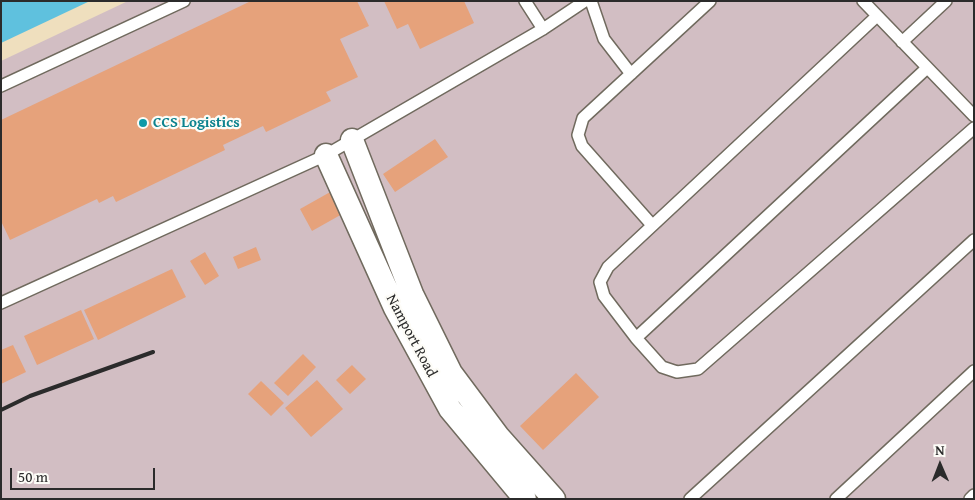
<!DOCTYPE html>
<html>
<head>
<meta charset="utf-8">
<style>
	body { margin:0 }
	#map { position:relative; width:975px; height:500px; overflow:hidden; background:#efdfbe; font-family:"Gentium Book Plus",serif }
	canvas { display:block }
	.frame { position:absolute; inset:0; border:2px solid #2b2b2b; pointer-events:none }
	.north { position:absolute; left:915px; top:440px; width:50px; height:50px; -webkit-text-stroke:4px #fdfcf7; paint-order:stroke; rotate:359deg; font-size:14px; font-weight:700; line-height:20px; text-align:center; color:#2b2b2b }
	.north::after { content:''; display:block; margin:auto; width:18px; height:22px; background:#2b2b2b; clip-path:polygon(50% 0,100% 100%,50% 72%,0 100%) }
	.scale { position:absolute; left:10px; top:468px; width:145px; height:22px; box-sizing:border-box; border:2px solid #2b2b2b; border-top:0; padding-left:6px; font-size:15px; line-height:18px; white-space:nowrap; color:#2b2b2b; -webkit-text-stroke:4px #fdfcf7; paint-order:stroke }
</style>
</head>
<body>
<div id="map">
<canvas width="975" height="500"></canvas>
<div class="frame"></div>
<div class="north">N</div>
<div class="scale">50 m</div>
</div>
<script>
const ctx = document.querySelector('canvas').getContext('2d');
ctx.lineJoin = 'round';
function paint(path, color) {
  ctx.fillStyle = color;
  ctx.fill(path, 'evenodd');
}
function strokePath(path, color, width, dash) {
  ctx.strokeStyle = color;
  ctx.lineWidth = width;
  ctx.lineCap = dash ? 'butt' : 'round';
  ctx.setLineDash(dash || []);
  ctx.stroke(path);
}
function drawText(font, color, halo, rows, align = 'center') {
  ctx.font = font + ' "Gentium Book Plus",serif';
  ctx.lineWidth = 4.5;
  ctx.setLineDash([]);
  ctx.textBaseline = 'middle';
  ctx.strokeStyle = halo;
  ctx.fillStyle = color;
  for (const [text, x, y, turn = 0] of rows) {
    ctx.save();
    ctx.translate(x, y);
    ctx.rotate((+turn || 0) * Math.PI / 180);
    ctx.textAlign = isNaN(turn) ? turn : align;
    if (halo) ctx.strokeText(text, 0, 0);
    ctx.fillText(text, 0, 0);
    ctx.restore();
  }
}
const industrial = new Path2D(`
	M128,1h846v498h-973v-438z`);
const water = new Path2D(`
	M1,1h89l-89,42z`);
const building = new Path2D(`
	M251,1h106l12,25 -29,13 18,38 -32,15 5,9 -65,31 -3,-6 -40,19 2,5 -109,52 -3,-6 -14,7 -2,-4 -87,41 -9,-19v-101z
	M384,1h80l10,22 -54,26 -12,-25 -11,5z
	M435,139l13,18 -53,35 -12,-18z
	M332,191l12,22 -32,18 -12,-22z
	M256,247l5,13 -23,9 -5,-12z
	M205,252l14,24 -14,9 -15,-24z
	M172,269l14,28 -88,43 -14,-30z
	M81,310l13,29 -57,26 -13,-29z
	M13,345l13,27 -25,12v-34z
	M303,354l13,13 -28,29 -14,-13z
	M352,365l14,14 -16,15 -14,-14z
	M576,373l23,24 -56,53 -23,-24z
	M317,380l26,29 -32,28 -26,-29z
	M261,381l23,22 -13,13 -23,-22z`);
const service = new Path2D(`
	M525,1l18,28
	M591,1l13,38 27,35
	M863,1l111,115
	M877,16l-269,251 -8,15 4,14 32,42 26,29 15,5 21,-3 276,-241
	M902,42l44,-41
	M1,86l183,-85
	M652,225l-70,-79 -4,-11 5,-17 127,-117
	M1,303l325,-148 217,-126 42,-28
	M636,338l291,-270
	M690,499l284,-259
	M836,499l138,-128
	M970,499l4,-4`);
const minor = new Path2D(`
	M352,140l60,154 39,79 47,63 56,63
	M326,155l69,153 55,101 75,90`);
const rail = new Path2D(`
	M1,410l29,-14 123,-44`);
const markers = [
	[143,123,5,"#0f9aa8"]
];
const cultureNames = [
	["CCS Logistics",153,123]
];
const streetNames = [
	["Namport Road",411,336,62]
];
paint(industrial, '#d2bec3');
paint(water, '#5fc1de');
paint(building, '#e6a27b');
strokePath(service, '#706a5e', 14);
strokePath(minor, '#706a5e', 25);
strokePath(service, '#fff', 11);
strokePath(minor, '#fff', 22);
strokePath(rail, '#2b2b2b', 4);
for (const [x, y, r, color] of markers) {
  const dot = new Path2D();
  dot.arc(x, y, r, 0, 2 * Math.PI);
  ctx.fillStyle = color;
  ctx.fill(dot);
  strokePath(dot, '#fdfcf7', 2);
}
drawText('bold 15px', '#0d838f', '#fdfcf7', cultureNames, 'left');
drawText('15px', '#2b2b2b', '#fdfcf7', streetNames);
</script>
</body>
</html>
